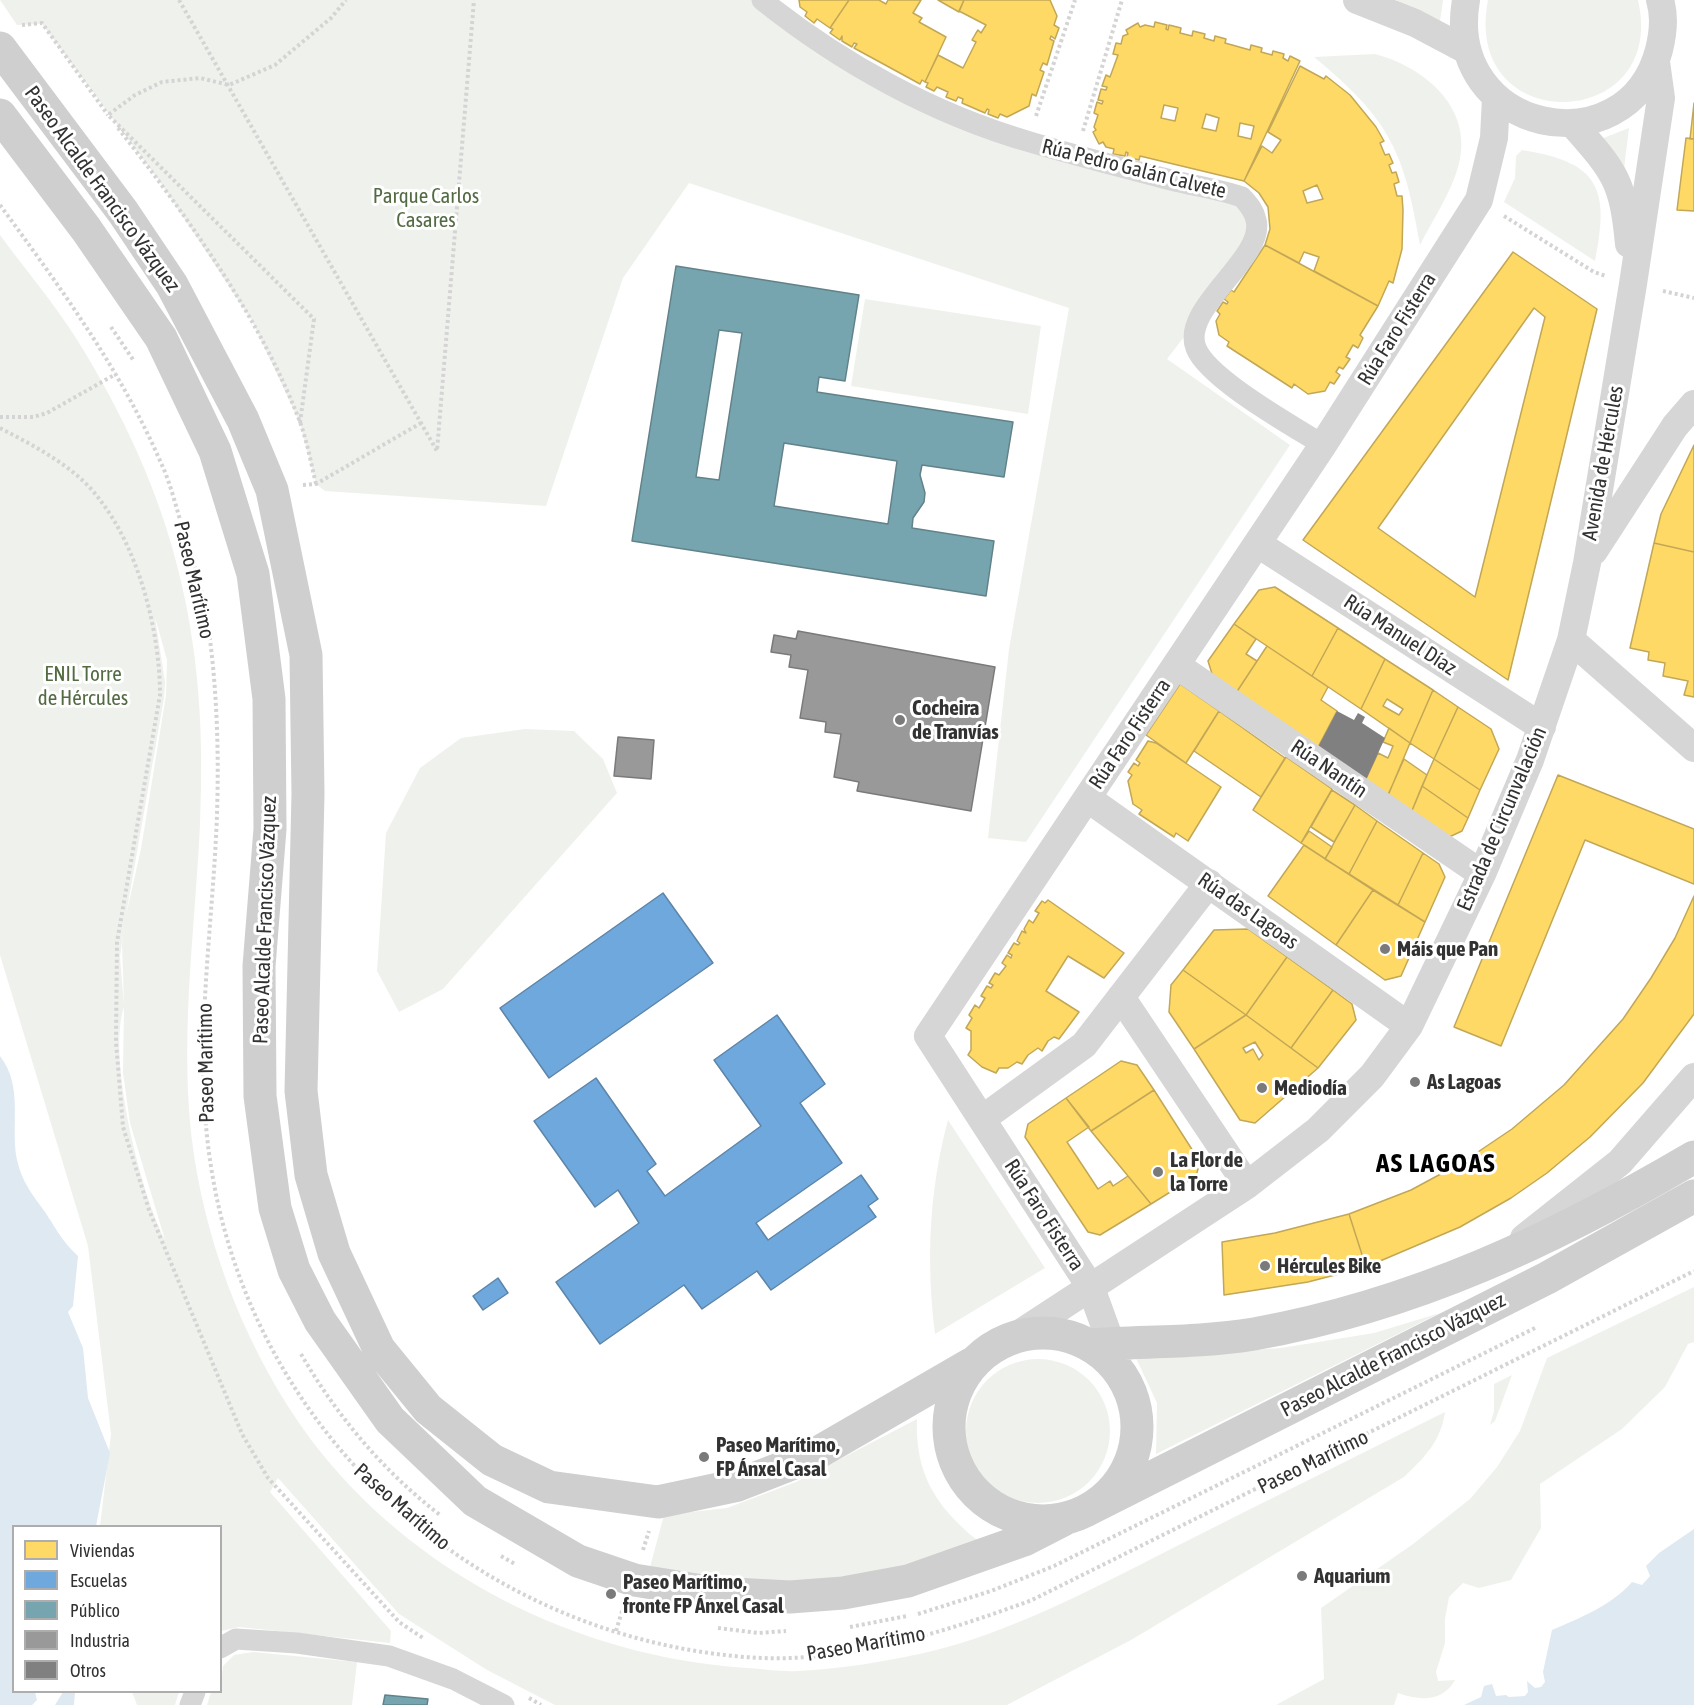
<!DOCTYPE html>
<html>
<head>
<meta charset="utf-8">
<style>
	body { margin:0 }
	#map { position:relative; width:1694px; height:1705px; overflow:hidden; background:#fff; font-family:"Asap Condensed",sans-serif }
	canvas { display:block }
	.legend { position:absolute; left:12px; top:1525px; width:210px; height:168px; box-sizing:border-box; background:#fff; border:2px solid #adadad; margin:0; padding:8px 10px; list-style:none; font-size:18px; color:#323232 }
	.legend li { display:flex; align-items:center; gap:12px; height:30px }
	.legend b { width:30px; border:2px solid #adadad }
</style>
</head>
<body>
<div id="map">
<canvas width="1694" height="1705"></canvas>
<ul class="legend">
<li><b style="height:16px;background:#ffd966"></b>Viviendas</li>
<li><b style="height:16px;background:#6fa8dc"></b>Escuelas</li>
<li><b style="height:16px;background:#76a5af"></b>Público</li>
<li><b style="height:16px;background:#999"></b>Industria</li>
<li><b style="height:16px;background:#808080"></b>Otros</li>
</ul>
</div>
<script>
const ctx = document.querySelector('canvas').getContext('2d');
ctx.lineJoin = 'round';
function paint(path, color) {
  ctx.fillStyle = color;
  ctx.fill(path, 'evenodd');
}
function strokePath(path, color, width, dash) {
  ctx.strokeStyle = color;
  ctx.lineWidth = width;
  ctx.lineCap = dash ? 'butt' : 'round';
  ctx.setLineDash(dash || []);
  ctx.stroke(path);
}
function drawText(font, color, halo, rows, align = 'center') {
  ctx.font = font + ' "Asap Condensed",sans-serif';
  ctx.lineWidth = 6;
  ctx.setLineDash([]);
  ctx.textBaseline = 'middle';
  ctx.strokeStyle = halo;
  ctx.fillStyle = color;
  for (const [text, x, y, turn = 0] of rows) {
    ctx.save();
    ctx.translate(x, y);
    ctx.rotate((+turn || 0) * Math.PI / 180);
    ctx.textAlign = isNaN(turn) ? turn : align;
    if (halo) ctx.strokeText(text, 0, 0);
    ctx.fillText(text, 0, 0);
    ctx.restore();
  }
}
const green = new Path2D(`
	M0,0h762l148,95 313,95 34,32 -60,98 -30,39 123,86 -264,397 -38,-4 21,-189 60,-341 -380,-125 -66,95 -77,228 -221,-15 -9,-7 -16,-61 -48,-102 -92,-139 -118,-158 -25,1z
	M1397,0h46l-3,21 -43,-20z
	M1488,0h150c31,133 -177,139 -150,0z
	M1375,54c56,15 106,62 79,125 -9,23 -23,44 -34,66 -16,-95 -31,-126 -106,-188z
	M1629,128l-5,41 -28,-28z
	M1522,150c77,12 88,38 73,111l-91,-59 11,-24 1,-22z
	M0,235c25,34 53,67 76,103 99,159 133,299 124,486 -5,109 -22,222 -6,331 15,100 56,201 115,282 102,137 269,220 438,231 17,1 34,4 51,3 42,-2 85,-9 126,-18 87,-20 168,-64 247,-104 91,-46 183,-92 274,-137 -4,29 -20,45 -41,65l-273,163 -124,65h-452l-68,-35 -88,-56 -121,-136 -8,14 121,139 -1,12 -151,-16 -18,4 -1,-105h-120l11,-92 -23,-188 -88,-291zM155,617l12,43 -1,35 -25,154 -15,66 38,-217 1,-16zM125,919l-3,25 2,61 -4,-48zM124,1007l-1,66 7,50 35,117c-25,-49 -58,-182 -41,-233z
	M865,299l176,27 -13,88 -177,-28z
	M525,729l49,2 29,28 14,34 -174,196 -44,23 -22,-41 9,-138 34,-65 41,-30z
	M948,1120l97,148 -110,66c-9,-73 -6,-143 13,-214z
	M1694,1287v55l-6,2 -23,43 -43,42 -82,55 1,44 -30,52 -32,8 -16,-5 -14,14 -4,22v24l-9,29 2,9 17,-1c-12,22 -35,21 -57,13l-4,12h-118l48,-26 -3,-71 92,-64 57,-45 27,-32 23,-36 27,-73z
	M1440,1313l-284,141 1,-51 -21,-45 145,-10 93,-15z
	M966 1431a72 72 0 1 1 144 0a72 72 0 1 1-144 0Z
	M1512,1375l-17,46 -5,4 4,-14v-27z
	M917,1419c-2,54 18,87 60,121l-44,20 -113,23 -89,-3 -81,-13 14,-52 63,-7 69,-26z
	M253,1652l104,10 -5,43h-145l4,-13h9l3,-26 11,-11z
	M132,1692h47l-4,13h-38z`);
const water = new Path2D(`
	M0,1056c24,31 10,69 17,104 5,22 15,34 28,52 12,18 16,28 33,44l-5,50 -5,6 15,36 5,50 22,55 -14,73h-82v166h21l2,8 -5,5h-32z
	M1694,1529v176h-230l17,-8 3,-11 8,-2 4,12 10,-1 3,2 16,-1 3,-4 -1,-11 8,7 6,-1 4,-5 -2,-10 9,-42c28,-12 60,-25 80,-48l10,3 8,-9 -4,-10 13,-13z
	M63,1692h12l-1,13h-19z`);
const homes = new Path2D(`
	M799,0h50l-19,28 -13,-9 -3,4 -9,-7 2,-4 -7,-5z
	M849,0h30l7,4 2,-4h33l-8,13 9,5 -3,4 27,15 -21,45 -3,-2 -2,4 -66,-36 3,-4 -3,-1 -2,4 -10,-6v-5l-2,4 -10,-7 3,-4 -3,-1z
	M938,0h26l-5,12z
	M964,0h86l7,16 -3,9 5,3 -4,11 -4,-3 -1,3 4,2 -7,24 -4,-2 -3,7 4,2 -8,24 -4,-2 -3,12 -22,11 -7,-3 -2,4 -10,-4 1,-4 -2,-1 -2,4 -23,-10 1,-4 -5,-2 -2,4 -10,-4 2,-5 -11,-5 -3,4 -8,-4 2,-4 -3,-1 13,-27 25,13 13,-26 -4,-2 4,-7 2,-3 3,3 5,-8 -27,-14z
	M1155,22l12,3 -1,4 2,1 1,-5 12,3 -1,5 12,3 1,-5 12,3 -1,4 10,3 1,-5 11,3 -1,4 25,7 1,-5 11,3 -1,4 11,3 1,-4 11,3 -1,4 5,3 2,-5 10,5 -56,120 -104,-25 -1,4 -12,-3 1,-4 -2,-1 -1,4 -12,-2 1,-5 -8,-2 -3,-5 -4,2 -6,-12 3,-2 -2,-3 4,-12 -4,-2 3,-11 5,2 1,-3 -5,-1 3,-11 5,1 1,-3 -5,-1 4,-11 4,2 8,-22 -5,-1 3,-11 5,1 2,-8 5,-2 -2,-4 12,-7 2,4 5,-2 9,2zM1164,105l14,3 -3,13 -14,-3zM1206,114l13,4 -3,13 -14,-3zM1240,123l14,3 -3,13 -13,-3z
	M1300,66l24,13 2,-3 24,19 26,32 8,14 -4,2 5,12 4,-1 4,9 -4,2 3,8 4,-1 3,10 -5,2 3,12h5l1,14 -1,39 -9,34 -4,-2 -11,25 -64,-35 5,-14 -15,-5 -5,11 -34,-18 5,-16 -2,-22 -9,-14 -15,-12 18,-35 10,7 9,-13 -13,-8zM1317,185l6,14 -16,4 -4,-12z
	M1694,103v36h-4z
	M1686,138l8,1v72l-17,-1z
	M1265,245l113,61 -18,29 3,3 -5,10 -5,-3 -7,12 4,2 -7,10 -4,-2 -3,5 4,3 -6,9 -4,-2 -5,9 -17,3 -14,-10 -2,4 -65,-42 2,-4 -10,-7 -3,-14 4,-7 -3,-3 6,-9 4,2 1,-2 -4,-3 7,-9 3,2z
	M1513,252l84,57 -89,371 -205,-140zM1534,308l11,9 -70,280 -97,-69z
	M1694,445v107l-40,-9 7,-29z
	M1654,543l40,9v145l-10,-2 4,-14 -25,-5 2,-13 -17,-3 1,-8 -19,-4z
	M1275,587l63,41 -26,48 -78,-52 25,-34z
	M1234,624l22,15 -10,15 11,7 -21,32 -23,-16 -5,-16z
	M1338,628l47,31 -24,50 -49,-33z
	M1267,646l61,41 -7,13 16,11 -20,38 -81,-56z
	M1385,659l48,31 -23,53 -49,-34zM1387,699l16,10 -4,6 -16,-9z
	M1180,684l39,27 -33,52 -40,-28z
	M1433,690l25,17 -24,52 -24,-16z
	M1458,707l33,22 8,20 -19,41 -46,-31z
	M1219,711l66,47 -24,39 -67,-46z
	M1389,728l21,15 -23,55 -23,-15 14,-30 10,5 5,-12 -10,-4z
	M1148,741l8,2 65,44 -33,54 -12,-8 -2,4 -35,-23 3,-4 -9,-6 -5,-23 4,-6 -4,-3 6,-9 4,3 2,-3 -4,-3z
	M1286,757l46,32 -31,54 -48,-33z
	M1404,759l23,16 -16,38 -24,-16z
	M1434,759l46,31 -12,28 -46,-32z
	M1558,775l136,54v55l-109,-44 -84,206 -47,-19z
	M1422,786l46,32 -6,13 -15,7 -36,-25z
	M1332,790l23,15 -21,37 -23,-15z
	M1355,805l22,16 -28,53 -24,-15z
	M1377,821l46,32 -25,52 -49,-31z
	M1309,831l23,16 -7,12 -24,-16z
	M1304,845l69,45 -37,55 -68,-49z
	M1423,853l16,11 6,13 -20,45 -27,-17z
	M1373,890l52,32 -24,54 -16,4 -49,-35z
	M1694,896v118l-51,69 -53,54 -43,36 -36,25 -51,29 -94,40 -17,-53 62,-24 52,-28 49,-33 52,-44 59,-66 28,-41 24,-40z
	M1048,900l76,53 -20,25 -36,-22 -22,35 33,21 -20,27 -5,-2 -6,4 -6,10 -4,-3 -10,7 -6,9 -5,-2 -9,6h-9l-3,5 -14,-6 -14,-12 3,-5v-19l-5,-3 6,-10 -3,-3 6,-10 4,3 6,-10 -4,-2 6,-10 4,2 2,-3 -4,-2 6,-10 4,2 7,-9 -4,-3 5,-8 4,3 1,-3 -4,-2 6,-10 4,2 2,-2 -3,-2 5,-10 4,2 -2,-4 5,-9 4,3 6,-10 -4,-2 7,-10 3,2z
	M1248,929l39,28 -41,58 -63,-45 31,-40z
	M1287,957l46,33 -42,58 -45,-33z
	M1183,970l63,45 -52,34 -25,-37 2,-27z
	M1333,990l19,14 4,16 -38,48 -27,-20z
	M1246,1015l72,53 -63,55 -15,-3 -46,-71zM1255,1042l8,13 -4,5 -6,-11 -7,4 -3,-5z
	M1121,1061l16,4 17,25 -63,41 -25,-33z
	M1154,1090l46,72 -4,14 -45,28 -60,-73z
	M1066,1098l23,29 -22,15 31,47 12,-8 3,5 15,-10 23,28 -51,31 -12,-3 -63,-95 3,-13z
	M1349,1214l17,53 -58,15 -84,13 -2,-53 53,-9z`);
const schools = new Path2D(`
	M663,893l50,70 -164,115 -49,-70z
	M777,1015l48,69 -25,19 42,60 -86,60 12,17 93,-65 17,24 -10,7 8,11 -105,73 -14,-19 -55,38 -18,-24 -84,59 -44,-62 83,-59 -21,-33 -23,17 -61,-86 62,-43 60,86 -9,7 18,25 96,-70 -47,-66z
	M498,1278l10,15 -25,17 -10,-14z`);
const public = new Path2D(`
	M676,266l183,29 -14,86 -26,-4 -2,15 196,30 -9,55 -82,-12 -2,10 5,18 -1,9 -11,16 -1,10 82,13 -8,55 -354,-55zM719,330l23,3 -23,147 -23,-3zM784,443l113,18 -9,63 -114,-18z
	M385,1695l43,4 -1,6h-44z`);
const industry = new Path2D(`
	M798,631l197,36 -24,144 -114,-20 2,-9 -25,-5 7,-43 -16,-2 1,-10 -26,-4 8,-48 -19,-3 2,-12 -20,-3 3,-17 22,4z
	M618,737l36,3 -3,39 -37,-3z`);
const building = new Path2D(`
	M1337,711l17,9 4,-7 7,4 -3,6 23,15 -20,44 -48,-33z`);
const path = new Path2D(`
	M179,0l258,451 37,-451
	M22,25l20,-2 66,92
	M1036,116l39,-116
	M118,128c69,88 142,189 182,294 7,19 11,41 16,62
	M1083,131l39,-131
	M0,205c60,82 121,165 161,258 9,19 14,40 20,60 11,33 22,67 27,102 9,62 11,126 9,189 -4,115 -24,230 -7,346 39,271 264,475 535,497 98,8 197,-24 287,-57l662,-329
	M1504,216l90,56 12,4
	M1663,291l31,7
	M111,327l23,34
	M0,417h33l14,-4 69,-39
	M300,423l14,-104 -206,-204 27,-20 27,-13 38,-4 29,7 46,-20 56,-47 15,-18
	M0,428c36,19 76,39 100,72 39,50 60,132 60,195l-43,247 -1,100 7,85 26,83 93,224 26,44 131,144 24,16
	M303,485l13,-1 105,-61
	M301,1354c36,62 82,117 139,161
	M643,1550l6,-19
	M501,1556l14,8
	M918,1614l73,-23 63,-25 483,-239
	M850,1627l57,-11
	M718,1628l40,5 28,-2
	M616,1631l7,-23
	M529,1698l12,7`);
const pedestrian = new Path2D(`
	M762,0c79,63 171,114 268,142 47,14 94,26 141,38 24,6 47,9 71,17 6,7 12,13 14,23 10,38 -76,88 -60,128 12,31 97,78 127,97
	M220,1648l16,-9 61,4 92,13 64,23 51,26
	M190,1705l5,-13`);
const minor = new Path2D(`
	M1357,0l58,23 51,27
	M1466,0c-23,133 161,171 193,50 4,-16 6,-34 1,-50
	M1572,123c42,48 51,56 57,121
	M1258,544l284,183
	M1594,551l81,-125 19,-22
	M1571,640l123,108
	M1176,665l306,209
	M1087,798l322,228
	M1121,997l126,188
	M982,1119l102,-74 125,-162
	M1524,1238l96,-76 74,-85
	M1016,1336l231,-151 71,-55 54,-54 37,-50 73,-152 48,-114 41,-120 16,-77 46,-279 28,-186 -5,-36
	M1113,1364l-2,-21 -20,-55 -163,-252 395,-591 156,-245 15,-62 2,-40`);
const secondary = new Path2D(`
	M0,48l123,164 49,73 71,135 29,70 34,165 2,139 -7,297 10,84 23,78 45,96 49,60 64,51 57,27 109,15 80,-17 74,-29 159,-92
	M0,115l86,114 75,109 54,113 38,123 16,125 1,130 -11,137 1,130 15,112 19,62 26,51 70,99 85,81 103,60 56,19 81,13 75,4 53,-4 65,-12 116,-41 39,-20
	M949 1427a94 94 0 1 1 188 0a94 94 0 1 1-188 0Z
	M1090,1345c55,-4 109,-2 164,-11 161,-29 299,-94 440,-177
	M1089,1509l458,-231 147,-82`);
const markers = [
	[900,720,6,"#7a7a7a"],
	[1385,949,6,"#7a7a7a"],
	[1415,1082,6,"#7a7a7a"],
	[1262,1088,6,"#7a7a7a"],
	[1158,1172,6,"#7a7a7a"],
	[1265,1266,6,"#7a7a7a"],
	[704,1457,6,"#7a7a7a"],
	[1302,1576,6,"#7a7a7a"],
	[611,1594,6,"#7a7a7a"]
];
const streetNames = [
	["Rúa Pedro Galán Calvete",1134,169,14],
	["Paseo Alcalde Francisco Vázquez",102,189,54],
	["Rúa Faro Fisterra",1397,329,-58],
	["Avenida de Hércules",1603,463,-80],
	["Paseo Marítimo",194,580,77],
	["Rúa Manuel Díaz",1400,635,33],
	["Rúa Faro Fisterra",1130,734,-56],
	["Rúa Nantín",1329,769,34],
	["Estrada de Circunvalación",1502,819,-67],
	["Rúa das Lagoas",1248,911,35],
	["Paseo Alcalde Francisco Vázquez",265,920,-88],
	["Paseo Marítimo",206,1063,-91],
	["Rúa Faro Fisterra",1044,1215,57],
	["Paseo Alcalde Francisco Vázquez",1393,1355,-27],
	["Paseo Marítimo",1313,1462,-26],
	["Paseo Marítimo",402,1507,41],
	["Paseo Marítimo",866,1644,-10]
];
const parkNames = [
	["Parque Carlos",426,196],
	["Casares",426,220],
	["ENIL Torre",83,674],
	["de Hércules",83,698]
];
const poiNames = [
	["Cocheira",912,708],
	["de Tranvías",912,732],
	["Máis que Pan",1397,949],
	["As Lagoas",1427,1082],
	["Mediodía",1274,1088],
	["La Flor de",1170,1160],
	["la Torre",1170,1184],
	["Hércules Bike",1277,1266],
	["Paseo Marítimo,",716,1445],
	["FP Ánxel Casal",716,1469],
	["Aquarium",1314,1576],
	["Paseo Marítimo,",623,1582],
	["fronte FP Ánxel Casal",623,1606]
];
const districtNames = [
	["AS LAGOAS",1436,1163]
];
paint(green, '#eff2ec');
paint(water, '#dfe9f1');
paint(homes, '#ffd966');
strokePath(homes, '#c2a756', 1.5);
paint(schools, '#6fa8dc');
strokePath(schools, '#5d85a9', 1.5);
paint(public, '#76a5af');
strokePath(public, '#62828a', 1.5);
paint(industry, '#999');
strokePath(industry, '#7a7a7a', 1.5);
paint(building, '#808080');
strokePath(path, '#d4d4d4', 4, [3, 3]);
strokePath(pedestrian, '#d6d6d6', 21);
strokePath(minor, '#d6d6d6', 28);
strokePath(secondary, '#cfcfcf', 33);
for (const [x, y, r, color] of markers) {
  const dot = new Path2D();
  dot.arc(x, y, r, 0, 2 * Math.PI);
  ctx.fillStyle = color;
  ctx.fill(dot);
  strokePath(dot, '#fff', 2);
}
drawText('21px', '#323232', '#fff', streetNames);
drawText('21px', '#536b43', '#fff', parkNames);
drawText('bold 21px', '#323232', '#fff', poiNames, 'left');
ctx.letterSpacing = '1.5px';
drawText('bold 27px', '#000', '#fff', districtNames);
ctx.letterSpacing = '0px';
</script>
</body>
</html>
